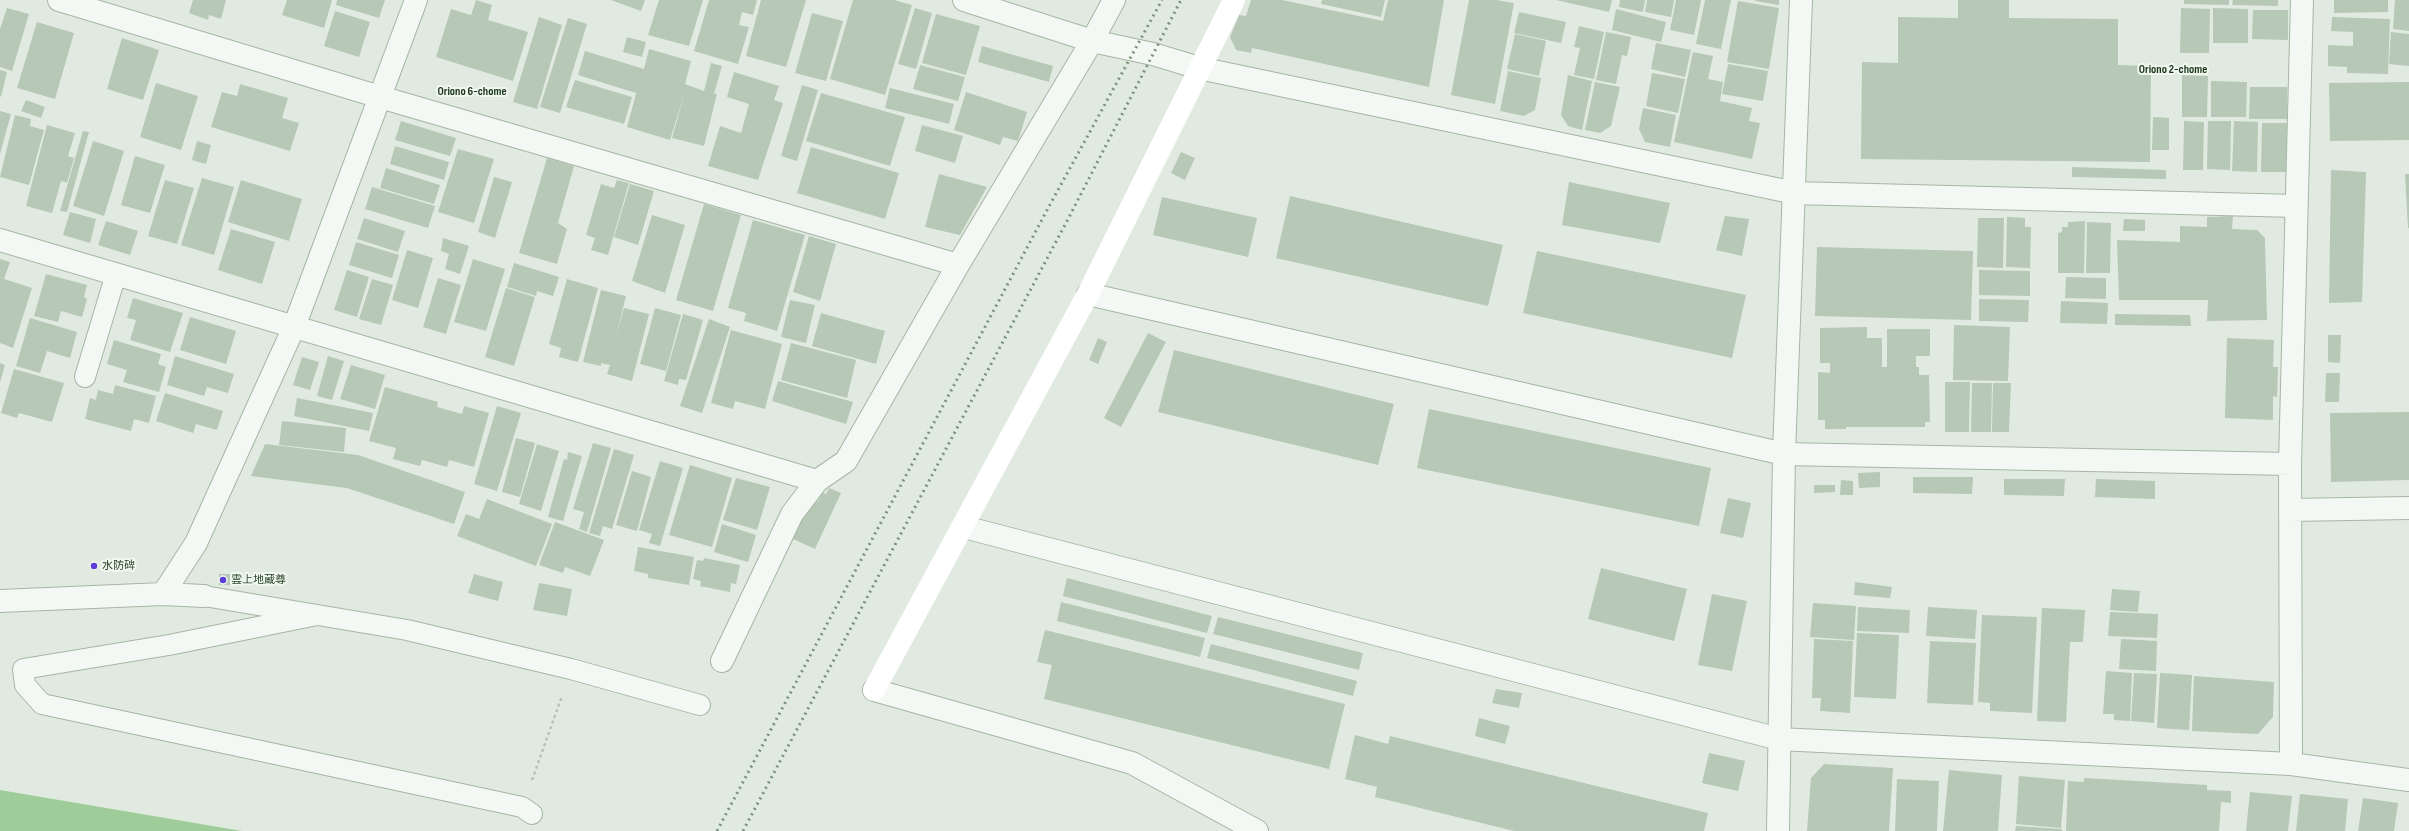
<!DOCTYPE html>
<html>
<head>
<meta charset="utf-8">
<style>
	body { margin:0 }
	canvas { display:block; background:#e1eae0 }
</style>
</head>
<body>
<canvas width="2409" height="831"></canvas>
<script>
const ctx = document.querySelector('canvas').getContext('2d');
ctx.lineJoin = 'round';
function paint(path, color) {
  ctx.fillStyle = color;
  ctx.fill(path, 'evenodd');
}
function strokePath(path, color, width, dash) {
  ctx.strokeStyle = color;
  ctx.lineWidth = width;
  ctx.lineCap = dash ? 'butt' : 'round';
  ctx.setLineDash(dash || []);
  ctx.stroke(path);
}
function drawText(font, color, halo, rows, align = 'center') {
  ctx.font = font + ' "Sofia Sans Condensed","Noto Sans JP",sans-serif';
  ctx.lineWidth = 4;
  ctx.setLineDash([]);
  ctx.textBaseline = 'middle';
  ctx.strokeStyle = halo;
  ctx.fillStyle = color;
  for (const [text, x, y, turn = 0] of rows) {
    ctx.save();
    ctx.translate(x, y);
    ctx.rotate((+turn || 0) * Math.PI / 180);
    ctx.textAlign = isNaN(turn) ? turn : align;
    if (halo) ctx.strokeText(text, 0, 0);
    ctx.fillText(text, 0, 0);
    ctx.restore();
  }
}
const water = new Path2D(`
	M0,790l242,41h-242z`);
const building = new Path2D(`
	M193,0h33l-5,19 -12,-4 -1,5 -19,-7z
	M287,0h45l-8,28 -42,-13z
	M337,0h48l-6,18 -43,-13z
	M476,0l16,5 -4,15 40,12 -15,49 -77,-24 15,-48 20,6z
	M611,0h34l-4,11z
	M659,0h44l-14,46 -41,-11z
	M709,0h48l-4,15 -11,-3 -3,13 10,2 -11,37 -44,-13z
	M761,0h45l-20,67 -40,-11z
	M853,0h41l18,5 -27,90 -55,-16z
	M1251,0h31l101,21 5,-21h56l-15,87 -177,-39 -1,5 -15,-3 -6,-13 9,-22 7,1z
	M1322,0h63l-4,17 -60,-13z
	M1469,0h27l18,3 -19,101 -44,-9z
	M1556,0h56l-3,12z
	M1620,0h25l-2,12 -24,-5z
	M1647,0h27l-3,17 -26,-5z
	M1676,0h25l-7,35 -24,-5z
	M1705,0h26l-10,49 -25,-5z
	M1755,0h24v5l-24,-4z
	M1958,0h51v18l109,1v46l33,1 -1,96 -289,-3 1,-97 36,1v-46l60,1z
	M2184,0h45v5l-45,-1z
	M2233,0h45v6l-46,-1z
	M2334,0h54v12l-54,1z
	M2395,0h14v31l-16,-2z
	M1738,1l41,7 -10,61 -42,-7z
	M7,8l22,6 -17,57 -12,-4v-38z
	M915,8l17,5 -16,56 -18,-5z
	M2181,8l29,1 -1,44h-29z
	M2213,8l35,1v34h-35z
	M1616,9l50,13 -5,20 -49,-12z
	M2253,10h35v30l-36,-1z
	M335,11l35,11 -11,35 -35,-11z
	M1519,12l47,10 -5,21 -47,-10z
	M812,13l31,8 -17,60 -31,-8z
	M936,14l44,12 -14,49 -44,-12z
	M539,17l23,8 -25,84 -24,-7z
	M2332,17l58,2 -2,55 -41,-1v-6l-19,-1v-21l25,1v-14l-22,-1z
	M568,18l19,6 -27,89 -20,-6z
	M37,22l37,11 -19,66 -38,-11z
	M1579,26l25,6 -10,47 -20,-4 6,-27 -6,-1z
	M1606,32l25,5 -4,19 -5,-1 -6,29 -20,-4z
	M2391,32l18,2v32l-20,-2z
	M1515,34l31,7 -7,35 -32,-7z
	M627,37l19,5 -4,15 -19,-5z
	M122,38l37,12 -16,50 -36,-11z
	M1656,43l35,7 -6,27 -34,-8z
	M982,46l71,20 -4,16 -71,-20z
	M649,49l42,12 -6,23 19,7 7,-28 11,3 -8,28h3l-13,52 -32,-8 13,-46 -15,48 -43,-13 12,-44 -3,10 -58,-18 7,-24 59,18z
	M1693,52l20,4 -5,23 15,3 -3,19 32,7 -3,13 11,2 -8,36 -78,-17z
	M1728,64l40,7 -5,30 -41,-7z
	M920,65l45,12 -7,24 -45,-12z
	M0,70l7,2 -6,25 -1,-1z
	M1508,71l33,7 -6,32 -11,6 -24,-5z
	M734,72l45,14 -5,14 9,3 -25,77 -50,-14 12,-40 21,7 8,-29 -22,-7z
	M1652,73l33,6 -7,34 -32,-7z
	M1568,75l24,6 -10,49 -14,-4 -7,-11z
	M2182,75l26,1 -1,41h-25z
	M575,80l57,17 -8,27 -58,-17z
	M2211,81l36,1 -1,35h-35z
	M1595,82l25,5 -9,39 -11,7 -15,-3z
	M2409,82v58l-79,1 -1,-58z
	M156,83l42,13 -17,54 -41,-13z
	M240,84l48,14 -6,20 17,5 -9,28 -79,-24 11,-35 15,4z
	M802,85l16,5 -21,71 -16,-5z
	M2250,87h37v32h-38z
	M890,88l64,16 -5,20 -64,-16z
	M966,92l61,20 -9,29 -15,-4 -3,8 -46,-15z
	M821,93l84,24 -15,49 -84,-25z
	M26,100l19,7 -4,11 -20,-7z
	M1643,108l33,7 -6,32 -25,-5 -6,-13z
	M0,111l11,3 -11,40z
	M15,115l16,4 -1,7 14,4 -15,55 -29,-8z
	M2153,117l16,1v32h-17z
	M401,121l55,17 -6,18 -55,-16z
	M2184,121l20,1 -1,48h-20z
	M2208,121h23l-1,49 -23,-1z
	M2234,121l24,1 -1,50 -25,-1z
	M2262,123h25l-1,49h-25z
	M47,125l28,8 -7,23 6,2 -7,25 -6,-2 -9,32 -26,-7z
	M922,125l41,11 -8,27 -40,-12z
	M83,131l6,1 -22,80 -7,-1z
	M93,141l31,10 -20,65 -31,-10z
	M197,141l14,4 -5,19 -14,-4z
	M395,146l54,16 -5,18 -54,-16z
	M811,147l88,26 -14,46 -88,-26z
	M458,149l36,10 -20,64 -36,-11z
	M1181,152l14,6 -10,22 -14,-7z
	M135,156l30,9 -15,48 -29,-8z
	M547,158l27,8 -16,57 9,6 -10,35 -38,-11z
	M2072,167l94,3v9l-94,-2z
	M386,168l54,17 -6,19 -54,-16z
	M2331,170l35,2 -4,130 -33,1z
	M939,174l48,13 -27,48 -35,-8z
	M2405,174h4v54h-1z
	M494,177l18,5 -17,56 -17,-6z
	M202,178l32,9 -20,68 -33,-10z
	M165,180l29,8 -17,56 -29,-8z
	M241,180l61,19 -13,42 -61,-19z
	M617,180l12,3 -21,72 -17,-5 4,-12 -9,-3 15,-51 13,4z
	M1569,182l101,21 -10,40 -98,-18z
	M630,184l24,7 -16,54 -24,-8z
	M372,187l63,19 -7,22 -63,-19z
	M1290,196l213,49 -15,61 -212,-48z
	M1162,197l95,21 -9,39 -95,-22z
	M704,204l37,11 -28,96 -37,-11z
	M70,212l26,7 -6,24 -27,-8z
	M652,215l33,10 -20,68 -33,-12z
	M1725,216l24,3 -7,37 -26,-6z
	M2233,216l-1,13 25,1 8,8 2,82 -60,1 1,-21h-89l-2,-60 63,2v-16l27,1v-10z
	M2007,217l18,1v9h6l-1,41 -24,-1z
	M364,218l41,13 -7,21 -41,-13z
	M1978,218h26l-1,50 -26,-1z
	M2124,219l21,1v11h-22z
	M753,220l52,15 -28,96 -33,-10 2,-8 -18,-5z
	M106,221l32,10 -8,24 -32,-10z
	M2085,221l-1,52h-26v-40l4,-1v-5h6v-5z
	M2087,222l24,1 -1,50h-24z
	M231,229l44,13 -13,42 -44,-14z
	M809,236l27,8 -16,57 -27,-9z
	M443,238l26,8 -9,28 -15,-5 4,-15 -8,-3z
	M356,242l43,13 -7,23 -43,-13z
	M1817,247l156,4 -2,69 -156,-4z
	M407,250l26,8 -15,50 -26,-8z
	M1537,251l209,44 -14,63 -209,-45z
	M0,259l10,3 -6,17 28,9 -19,60 -13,-5z
	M473,259l32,10 -19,62 -32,-9z
	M514,263l45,14 -6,19 -16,-5 -1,5 -29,-9z
	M347,270l22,7 -12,40 -23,-7z
	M1979,270l51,1v25l-51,-1z
	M46,274l41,11 -3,12 3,2 -5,18 -21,-6 -3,11 -24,-6z
	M2066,277l40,1v21l-41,-1z
	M438,278l23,7 -15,49 -23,-7z
	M372,279l21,6 -12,40 -22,-6z
	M567,279l31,9 -20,74 -19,-5 2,-9 -12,-4z
	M506,288l29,9 -21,69 -29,-9z
	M601,290l25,6 -10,41 8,-29 25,6 -17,67 -25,-7 3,-9 -9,-2v3l-18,-4z
	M133,298l50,15 -13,39 -40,-12 6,-20 -9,-2z
	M1979,299l50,1 -1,22 -49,-1z
	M790,300l25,5 -9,38 -25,-6z
	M2061,301l47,2 -1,21 -47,-1z
	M655,308l26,7 -15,56 -26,-7z
	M821,313l64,18 -9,33 -64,-18z
	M683,314l20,6 -17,60 -7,-1 -1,6 -14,-4z
	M2115,314l75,1 1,11 -76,-1z
	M190,317l46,14 -10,33 -46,-14z
	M30,318l47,14 -7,26 -23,-7 -7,22 -24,-7z
	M709,319l21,8 -28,86 -22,-7z
	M1954,325l56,2 -2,54 -55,-1z
	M1867,327v11h15v29h5v-38h43v27h-14v11h3v8h10l1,47h-5v5h-79v2h-21v-9h-7v-48l12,1v-10h-10v-35z
	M731,330l51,14 -17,65 -30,-8 -2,8 -22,-6z
	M1148,333l18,9 -45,85 -17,-9z
	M2328,335h13l-1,28 -12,-1z
	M1098,338l9,4 -9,22 -9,-4z
	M2227,338l47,2 -1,27h5l-1,30 -4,-1v24l-48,-2z
	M114,340l47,14 -3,10 8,3 -7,25 -36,-10 4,-12 -20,-6z
	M791,343l65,17 -9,38 -66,-18z
	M1174,350l220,54 -16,61 -220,-53z
	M175,356l59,18 -6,19 -21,-6 -3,9 -37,-11z
	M328,356l16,5 -12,39 -15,-4z
	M302,357l17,5 -9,28 -17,-5z
	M0,363l5,2 -5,17z
	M351,365l34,10 -10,34 -35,-10z
	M14,369l50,14 -12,39 -33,-9 -2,5 -16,-5z
	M2326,373h14l-1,29h-14z
	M778,381l75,21 -7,22 -74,-23z
	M1945,382h25l-1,50h-24z
	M1972,383h20l-1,49h-20z
	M1993,383h18l-2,49h-17z
	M115,385l41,11 -7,27 -15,-4 -3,12 -46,-12 5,-21 6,2 2,-10 15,4z
	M385,387l53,15 -1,5 25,7 2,-8 25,7 -15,54 -25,-7 -2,7 -25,-7 -2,6 -27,-7 3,-11 -27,-7z
	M165,393l58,18 -6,19 -21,-6 -3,9 -37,-12z
	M297,398l76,15 -4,18 -75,-15z
	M497,406l24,7 -24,78 -23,-7z
	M1429,409l282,59 -12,58 -282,-58z
	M2409,412v68l-78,2 -1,-69z
	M282,421l64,7 -2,24 -65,-7z
	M516,438l19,5 -15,54 -18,-5z
	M593,443l18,5 -24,84 -8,-3 5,-17 -11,-3z
	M265,444l93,11 107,37 -11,32 -107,-36 -96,-12z
	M537,444l22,7 -18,60 -22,-7z
	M614,449l20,6 -22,74 -9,-3 -3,10 -11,-3z
	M568,452l14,4 -19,65 -15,-4 16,-58 3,1z
	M660,461l23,7 -23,78 -11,-3 3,-9 -13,-4z
	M690,465l42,13 -20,69 -43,-12z
	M632,471l19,6 -14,54 -21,-6z
	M1880,472v15l-21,1 -1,-15z
	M1913,477h60l-1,17 -59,-1z
	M736,478l34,9 -13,43 -34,-10z
	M2004,479h61l-1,17 -60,-1z
	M2096,479l59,2v18l-60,-2z
	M1841,480l12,1v14h-13z
	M1814,485h21v7l-21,1z
	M829,488l12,5 -26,56 -22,-10 19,-41 6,3 4,-9 4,2z
	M1728,498l23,5 -8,35 -23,-5z
	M487,499l65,25 -16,42 -79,-30 9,-22 13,5z
	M555,522l49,18 -14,36 -25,-9 -2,6 -24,-8z
	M722,524l34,11 -8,27 -34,-10z
	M638,547l56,10 -5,28 -41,-7v-4l-14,-3z
	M704,558l36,7 -4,19 -5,-1 -1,9 -30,-6 1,-5 -8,-2 4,-19 6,1z
	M1601,568l86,21 -13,52 -86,-22z
	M219,574h23v11h-23z
	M474,574l29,8 -5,19 -30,-8z
	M1067,578l145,38 -5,17 -144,-37z
	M1855,582l37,5 -2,11 -36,-3z
	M539,583l33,6 -5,27 -34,-6z
	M2112,589l28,2 -2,21 -28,-2z
	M1712,594l35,7 -15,70 -34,-6z
	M1061,602l144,36 -5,19 -143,-36z
	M1813,603l43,3 -2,34 -44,-3z
	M1858,607l52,3 -1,23 -52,-2z
	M1928,607l49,3 -2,29 -49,-3z
	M2042,608l43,2 -2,32h-13l-4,80 -29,-1z
	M2110,612l48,2 -1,24 -49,-2z
	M1982,615l55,2 -5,96 -42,-2v-8l-12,-1z
	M1218,617l145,36 -4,17 -146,-36z
	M1045,630l300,74 -16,65 -285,-70 8,-34 -15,-3z
	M1857,633l42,2 -3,64 -42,-2z
	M1814,639l39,2 -3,72 -30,-2 1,-13h-9z
	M2121,639l36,2 -1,30 -37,-2z
	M1930,641l46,2 -3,62 -46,-2z
	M1211,644l146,37 -4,15 -146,-38z
	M2106,671l26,2 -2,48 -16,-1v-6h-11z
	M2134,673l23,1 -3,49 -23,-2z
	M2160,673l32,2 -3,55 -32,-2z
	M2194,676l80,6 -1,35 -15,17 -66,-3z
	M1496,689l26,4 -3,15 -27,-5z
	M1479,718l31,8 -5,18 -30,-8z
	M1355,735l33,9 2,-8 318,77 -4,18h-190l-139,-34 2,-10 -32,-8z
	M1709,753l36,8 -7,30 -36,-8z
	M1824,764l69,4 -4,63h-82l4,-53z
	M1949,770l53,5 -4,56h-55z
	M2019,776l46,4 -4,48 -45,-4z
	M2084,778l123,7v5l24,1v12l-10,-1 -2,29h-153l2,-50 16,1z
	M1897,779l42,2 -2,50h-42z
	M2250,792l42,4 -4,35h-42z
	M2300,794l48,5 -3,32h-49z
	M2363,798l35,5 -4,28h-36z
	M2016,826l46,3v2h-47z`);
const path = new Path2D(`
	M532,780l30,-84`);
const lane = new Path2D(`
	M85,377l31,-103
	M204,596l203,34 164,39 129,36
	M317,615l-148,30 -146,24 2,16 17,19 480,103 10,7`);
const street = new Path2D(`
	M59,0l321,97 578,168
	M964,0l128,41 61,13 46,14 596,125 501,13
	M0,240l817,241
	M1088,294l696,160 506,10
	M2290,510l119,-2
	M964,527l815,212 512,25 118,16
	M163,594l33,-51 98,-216 122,-327
	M0,601l163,-7 41,2
	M722,661l70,-147 25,-33 29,-20 112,-196 134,-224 22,-41
	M874,690l258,73 125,68
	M2291,764l-1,-300 12,-464
	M1778,831l6,-377 17,-454`);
const secondary = new Path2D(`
	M874,690l214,-396 146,-294`);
const rail = new Path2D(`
	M717,831l329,-619 116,-212
	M743,831l324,-610 114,-221`);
const markers = [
	[94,566,4,"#5e3dd8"],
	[223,580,4,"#5e3dd8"]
];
const poiNames = [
	["水防碑",102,566],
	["雲上地蔵尊",231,580]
];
const neighbourhoodNames = [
	["Oriono 2-chome",2173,70],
	["Oriono 6-chome",472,92]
];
paint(water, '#9fcd99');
paint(building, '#b7c8b7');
strokePath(lane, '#a6b5a5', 22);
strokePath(street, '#a6b5a5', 24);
strokePath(path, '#b7c2b7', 2.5, [3, 3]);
strokePath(lane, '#f4f8f4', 20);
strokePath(street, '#f4f8f4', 22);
strokePath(secondary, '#fff', 22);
strokePath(rail, '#799579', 3, [2, 4]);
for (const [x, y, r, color] of markers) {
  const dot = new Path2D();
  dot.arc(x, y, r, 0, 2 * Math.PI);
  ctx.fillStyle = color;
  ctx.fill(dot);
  strokePath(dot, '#f1f8f0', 1.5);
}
drawText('11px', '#284328', '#f1f8f0', poiNames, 'left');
drawText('bold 12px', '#1a341b', '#f1f8f0', neighbourhoodNames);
</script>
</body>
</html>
